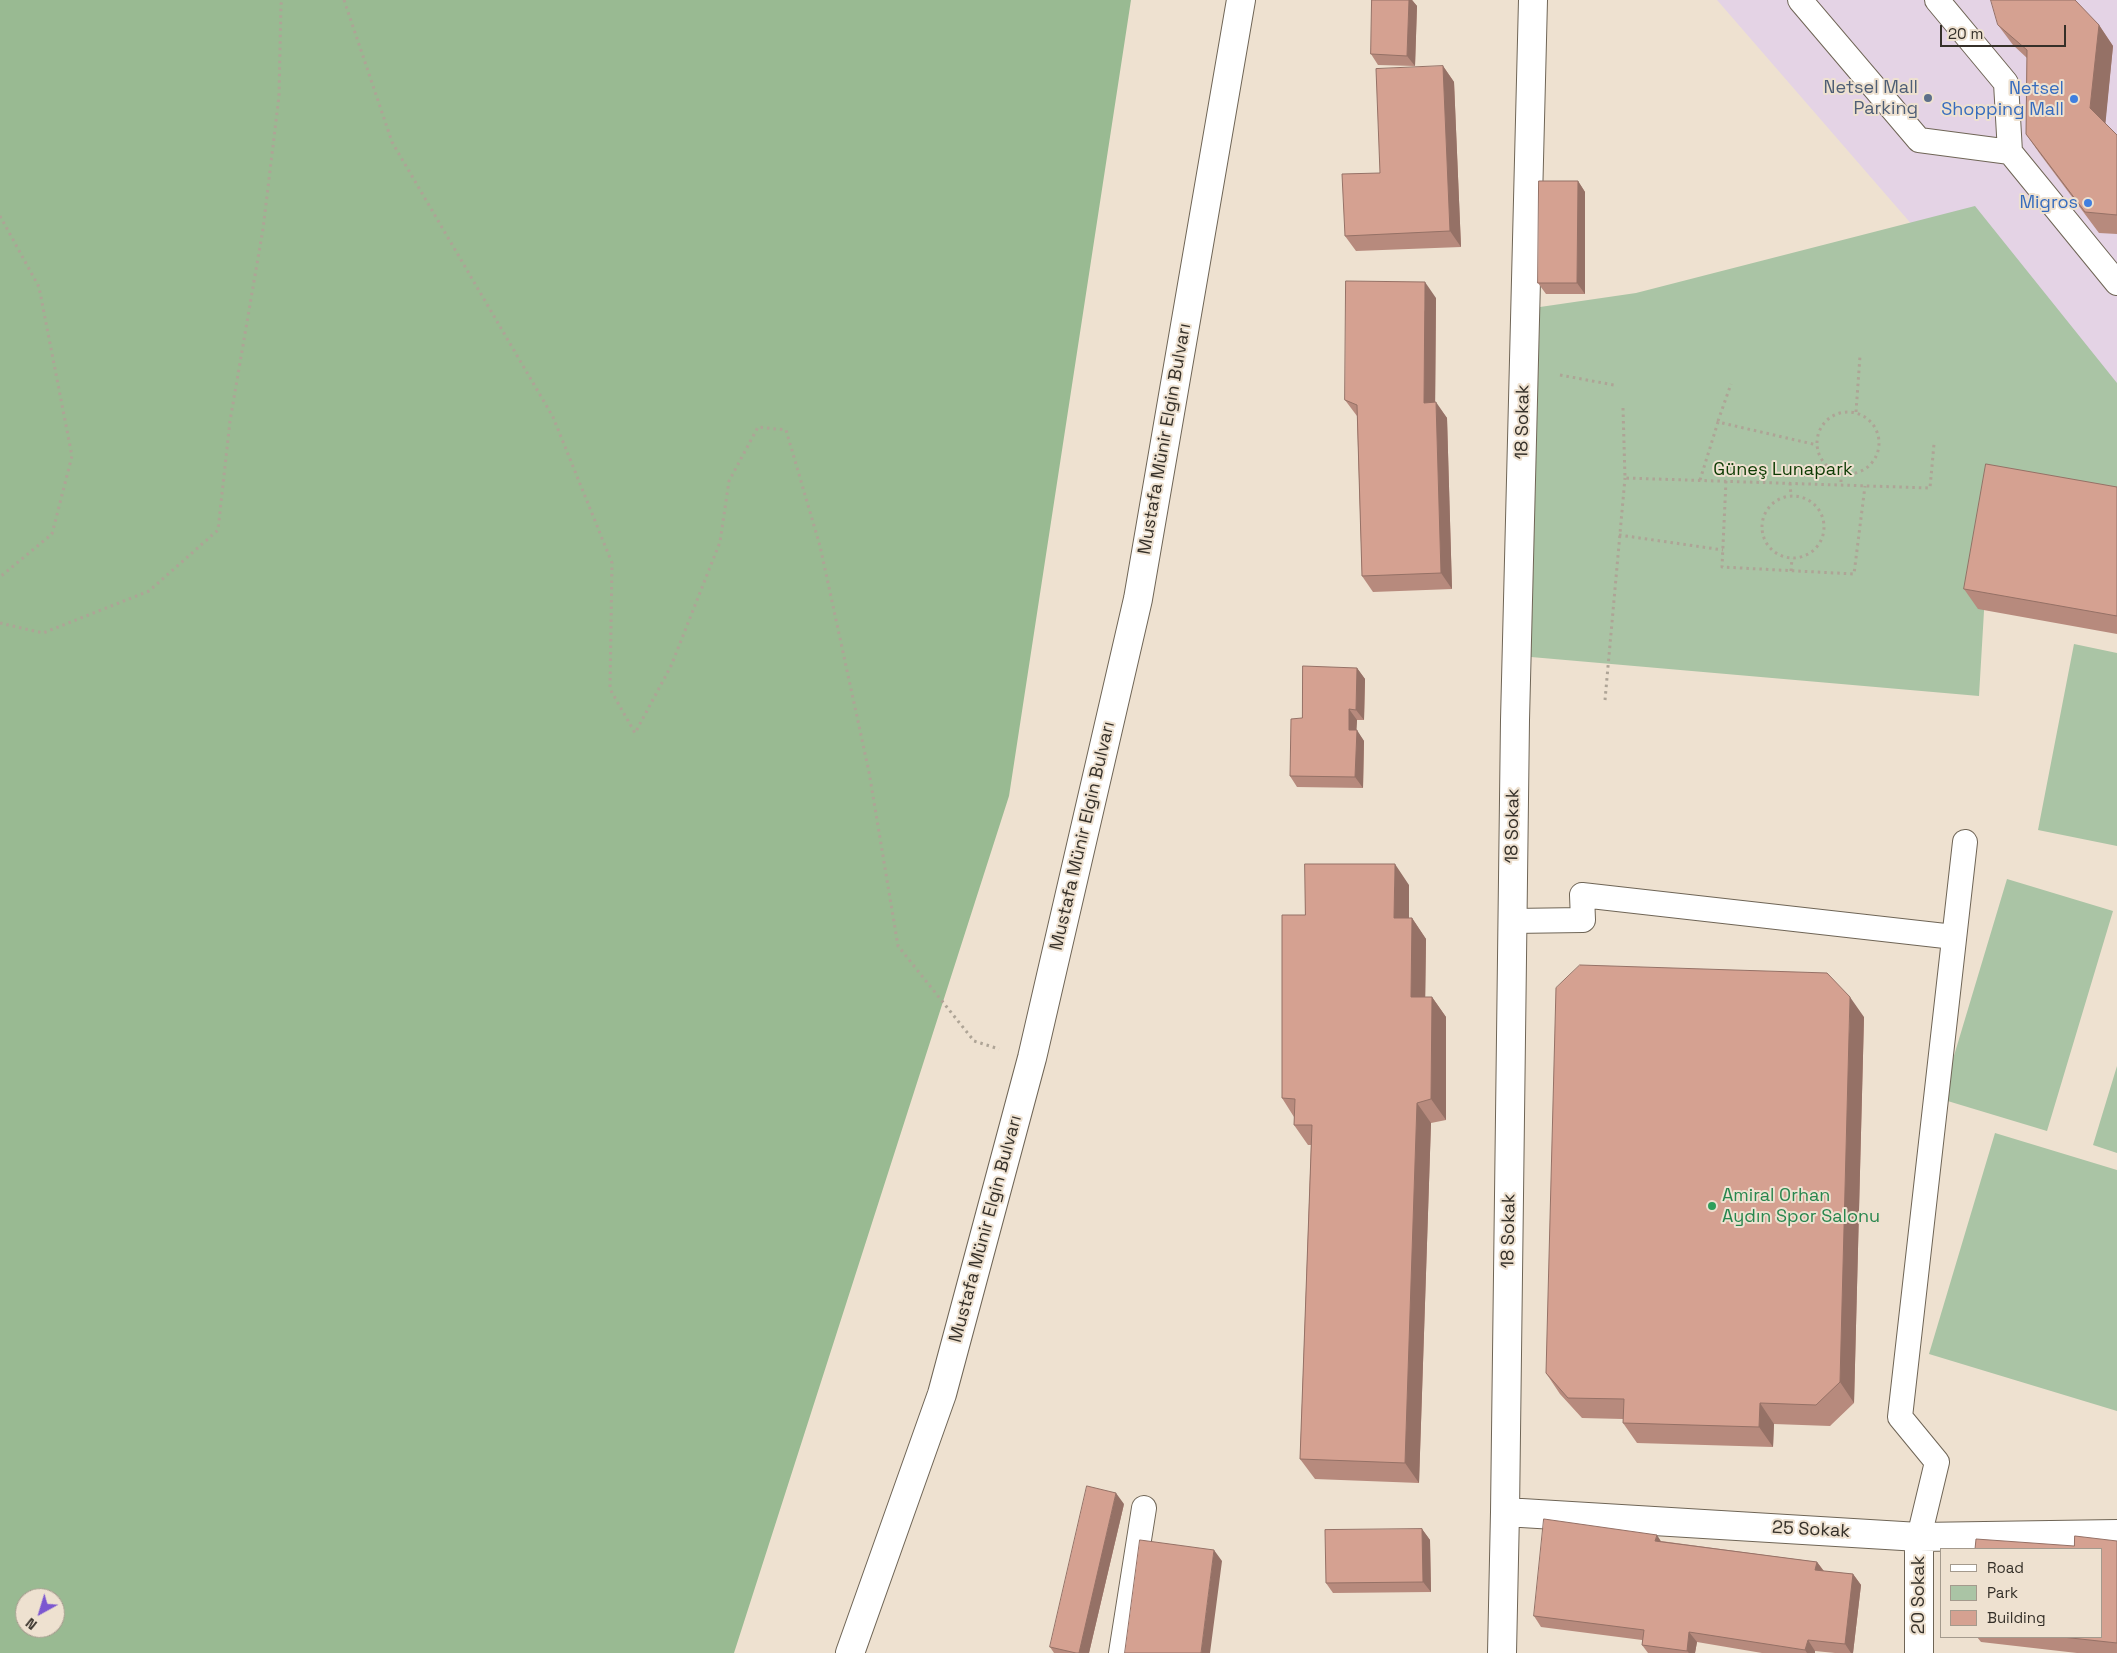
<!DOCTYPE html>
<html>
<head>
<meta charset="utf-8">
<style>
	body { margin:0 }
	#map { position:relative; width:2117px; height:1653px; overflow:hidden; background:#eee1d0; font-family:"Space Grotesk",sans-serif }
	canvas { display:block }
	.legend { position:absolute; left:1940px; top:1548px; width:162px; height:90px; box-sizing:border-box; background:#eee1d0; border:1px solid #a49a8d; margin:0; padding:6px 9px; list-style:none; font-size:15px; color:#353029 }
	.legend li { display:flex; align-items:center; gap:10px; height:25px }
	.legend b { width:25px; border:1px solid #a49a8d }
	.north { position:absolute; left:15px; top:1588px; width:50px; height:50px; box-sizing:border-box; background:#eee1d0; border:1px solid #a49a8d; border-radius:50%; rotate:219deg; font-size:14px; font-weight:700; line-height:20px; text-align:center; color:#353029 }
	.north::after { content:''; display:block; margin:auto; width:18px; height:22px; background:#7c57d0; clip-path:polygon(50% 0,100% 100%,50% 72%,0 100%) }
	.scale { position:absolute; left:1940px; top:25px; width:126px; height:22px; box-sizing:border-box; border:2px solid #353029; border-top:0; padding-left:6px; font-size:15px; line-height:18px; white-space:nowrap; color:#353029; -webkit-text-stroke:4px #eee1d0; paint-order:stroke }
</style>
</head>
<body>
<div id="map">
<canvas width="2117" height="1653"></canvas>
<ul class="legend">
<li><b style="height:6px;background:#fff"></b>Road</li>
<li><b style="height:14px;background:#aac4a5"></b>Park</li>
<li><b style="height:14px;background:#d5a191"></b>Building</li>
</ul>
<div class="north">N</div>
<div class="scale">20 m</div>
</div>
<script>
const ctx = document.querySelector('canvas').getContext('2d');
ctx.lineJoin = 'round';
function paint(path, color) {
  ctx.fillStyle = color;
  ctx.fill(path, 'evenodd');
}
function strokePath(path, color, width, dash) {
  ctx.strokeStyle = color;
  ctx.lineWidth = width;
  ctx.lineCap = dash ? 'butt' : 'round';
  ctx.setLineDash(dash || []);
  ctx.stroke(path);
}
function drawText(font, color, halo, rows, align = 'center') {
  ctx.font = font + ' "Space Grotesk",sans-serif';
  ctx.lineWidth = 4;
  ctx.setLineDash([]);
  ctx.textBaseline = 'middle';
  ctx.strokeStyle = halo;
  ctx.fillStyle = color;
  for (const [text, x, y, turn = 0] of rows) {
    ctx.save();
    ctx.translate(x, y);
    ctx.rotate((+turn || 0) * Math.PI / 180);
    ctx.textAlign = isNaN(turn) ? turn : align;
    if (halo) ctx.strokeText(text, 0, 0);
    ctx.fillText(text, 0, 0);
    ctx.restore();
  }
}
const commercial = new Path2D(`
	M1717,0h400v461z`);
const green = new Path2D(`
	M1975,206l142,177v110l-125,-18 -13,221 -448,-39 9,-350 96,-14z
	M2074,644l43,9v193l-79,-16z
	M2007,879l106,32 -66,220 -106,-32z
	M2117,1066v87l-24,-8z
	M1995,1133l122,37v241l-188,-57z`);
const forest = new Path2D(`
	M0,0h1131l-122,796 -275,857h-734zM25,1598h30v30h-30z`);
const path = new Path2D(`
	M344,0l48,142 161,275 59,146 -2,126 25,44 36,-67 49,-124 9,-61 29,-54 28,3 34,116 49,226 29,174 76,95 25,8
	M0,216l39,71 33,169 -20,78 -52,43
	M1560,375l54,10
	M1623,408l2,70 305,10 4,-44
	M1817 443a31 31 0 1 1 62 0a31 31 0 1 1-62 0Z
	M1856,412l4,-56
	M1718,421l13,-37
	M1841,473v12
	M1700,480l18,-58 99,23
	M1726,481l-4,86 132,7 11,-88
	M1790,483l1,13
	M1762 527a31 31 0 1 1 62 0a31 31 0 1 1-62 0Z
	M1619,535l104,15
	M1791,571l1,-13
	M0,623l43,10 106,-42 69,-61 12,-109 33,-192 16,-133 2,-92 2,-4
	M1605,700l20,-222`);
const lane = new Path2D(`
	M1800,0l119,140 91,12 -4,-69 -69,-83
	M2010,152l107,131
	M1512,921l71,-1 -1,-25 372,42
	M1919,1537l18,-75 -37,-45 65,-575
	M1121,1653l23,-145`);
const street = new Path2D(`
	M1505,1512l414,25 198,-3
	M1502,1653l3,-141 10,-792 18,-720
	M1919,1653v-116`);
const secondary = new Path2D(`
	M850,1653l92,-259 90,-336 106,-459 103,-599`);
const wall = new Path2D(`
	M1372,0h40l5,6 -2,60 -37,-1 -7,-11z
	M1998,25h101l14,21 -8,77 12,12v99l-18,-1 -59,-79 -14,-20 1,-76 -14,-13z
	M1443,66l11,16 7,165 -105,4 -11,-15 35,-63z
	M1578,181l7,11v102h-39l-8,-11z
	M1436,298l-1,104 12,16 5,171 -79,3 -11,-16 -5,-160 -12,-16z
	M2117,487v147l-139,-25 -14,-20z
	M1357,668l8,11 -1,41h-7l-1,10 8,11 -1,47 -66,-1 -7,-11 12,-58z
	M1409,885v33h3l14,21 -1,58h7l14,20v103l-15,3 -12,360 -104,-4 -15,-20 11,-314h-3l-14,-20v-8l-12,-19 23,-183z
	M1864,1017l-10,386 -24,23 -56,-2 -1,23 -136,-4 -14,-20v-4l-41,-1 -22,-24 -14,-21z
	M1124,1504l-35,149h-35l-4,-6z
	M1422,1529l8,11 1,52 -98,1 -7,-10z
	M1661,1541l156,21 7,9 29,3 8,11 -8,68h-18l-20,-2v2h-53l-65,-11 -2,11h-47l-6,-8v-5l-101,-13 -7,-11z
	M2117,1541v112h-40l-96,-11 -4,-5h124z`);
const shadedWall = new Path2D(`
	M1409,0h3l5,6 -2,60 -8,-10z
	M2099,25l14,21 -8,82 -15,-20z
	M1443,66l11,16 7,165 -11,-16z
	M1578,181l7,11v102l-8,-11z
	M1425,282l11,16 -1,121 -11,-16z
	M1436,402l11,16 5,171 -11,-16z
	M1357,668l8,11 -1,41 -8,-10z
	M1349,709l8,11 -1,20 -7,-10z
	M1357,730l7,11 -1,47 -8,-11z
	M1395,864l14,21v53l-15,-20z
	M1412,918l14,21 -1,78 -14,-20z
	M1432,997l14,20v103l-15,-21z
	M1850,997l14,20 -10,386 -14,-21z
	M1417,1103l14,20 -12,360 -14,-20z
	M1760,1403l14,21 -1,23 -14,-20z
	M1116,1493l8,11 -35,149h-10z
	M1422,1529l8,11 1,52 -8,-10z
	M1657,1535l7,11 -9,-5z
	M1214,1550l8,11 -12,92h-9z
	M1817,1562l8,11 -10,-3z
	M1853,1574l8,11 -8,68h-2l-6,-9z
	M1689,1632l8,10 -2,11h-6l-2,-2z
	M1808,1640l7,11v2h-8l-2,-3z`);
const building = new Path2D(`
	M1372,0h37l-2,56 -36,-2z
	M1991,0h84l24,25 -9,83 27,27v80l-32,-3 -59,-78 1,-84 -29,-25z
	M1443,66l7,165 -105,5 -3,-62 38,-1 -4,-104z
	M1539,181h39l-1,102h-39z
	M1346,281l79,1 -1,121 12,-1 5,171 -79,3 -5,-171 -12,-5z
	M1986,464l131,23v129l-153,-27z
	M1303,666l54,2 -1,42 -7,-1v21h8l-2,47 -65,-1 1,-57 11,-1z
	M1305,864h90l-1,54h18l-1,79h21l-1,102 -14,4 -12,360 -105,-4 12,-334h-18l1,-26 -13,-1v-183h23z
	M1580,965l247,8 23,24 -10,385 -24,23 -56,-2 -1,24 -136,-4 1,-24 -56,-1 -22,-25 10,-385z
	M1087,1486l29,7 -37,160h-3l-26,-6z
	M1544,1519l113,16 -2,6 162,21 -2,8 38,4 -8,70 -37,-4 -3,10 -116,-18 -2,19 -45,-6 2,-15 -110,-14z
	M1422,1529l1,53 -97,1 -1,-53z
	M2075,1536l42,5v102l-55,-6h39v-88h-126l1,-10 98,7z
	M1140,1540l74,10 -13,103h-76z`);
const markers = [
	[1928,98,5,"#5c6f8a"],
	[2074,99,5,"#3f7fe0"],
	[2088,203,5,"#3f7fe0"],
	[1712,1206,5,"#2e9e5b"]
];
const serviceNames = [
	["Netsel Mall",1918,88],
	["Parking",1918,109]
];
const shopNames = [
	["Netsel",2064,89],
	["Shopping Mall",2064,110],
	["Migros",2078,203]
];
const streetNames = [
	["18 Sokak",1523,422,-89],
	["Mustafa Münir Elgin Bulvarı",1165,439,-80],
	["18 Sokak",1513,826,-89],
	["Mustafa Münir Elgin Bulvarı",1083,836,-77],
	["Mustafa Münir Elgin Bulvarı",986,1229,-75],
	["18 Sokak",1509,1231,-89],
	["25 Sokak",1811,1530,3],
	["20 Sokak",1919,1595,-90]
];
const parkNames = [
	["Güneş Lunapark",1783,470]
];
const leisureNames = [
	["Amiral Orhan",1722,1196],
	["Aydın Spor Salonu",1722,1217]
];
paint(commercial, '#e4d3e5');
paint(green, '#aac4a5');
paint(forest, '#99ba92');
strokePath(lane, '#6f6556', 26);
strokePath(street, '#6f6556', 30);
strokePath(secondary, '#6f6556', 30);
strokePath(path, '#aea496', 3, [2.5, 4]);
strokePath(lane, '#fff', 24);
strokePath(street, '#fff', 28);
strokePath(secondary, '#fff', 28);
paint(wall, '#b78a7d');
paint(shadedWall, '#957166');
paint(building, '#d5a191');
strokePath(building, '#957166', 1);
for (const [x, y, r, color] of markers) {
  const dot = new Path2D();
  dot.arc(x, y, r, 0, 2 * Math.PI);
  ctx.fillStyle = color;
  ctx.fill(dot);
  strokePath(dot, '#eee1d0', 2);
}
drawText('18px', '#4e5e75', '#eee1d0', serviceNames, 'right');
drawText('18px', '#366cbe', '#eee1d0', shopNames, 'right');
drawText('18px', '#353029', '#eee1d0', streetNames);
drawText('18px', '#0d3b03', '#eee1d0', parkNames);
drawText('18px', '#27864d', '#eee1d0', leisureNames, 'left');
</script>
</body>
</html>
